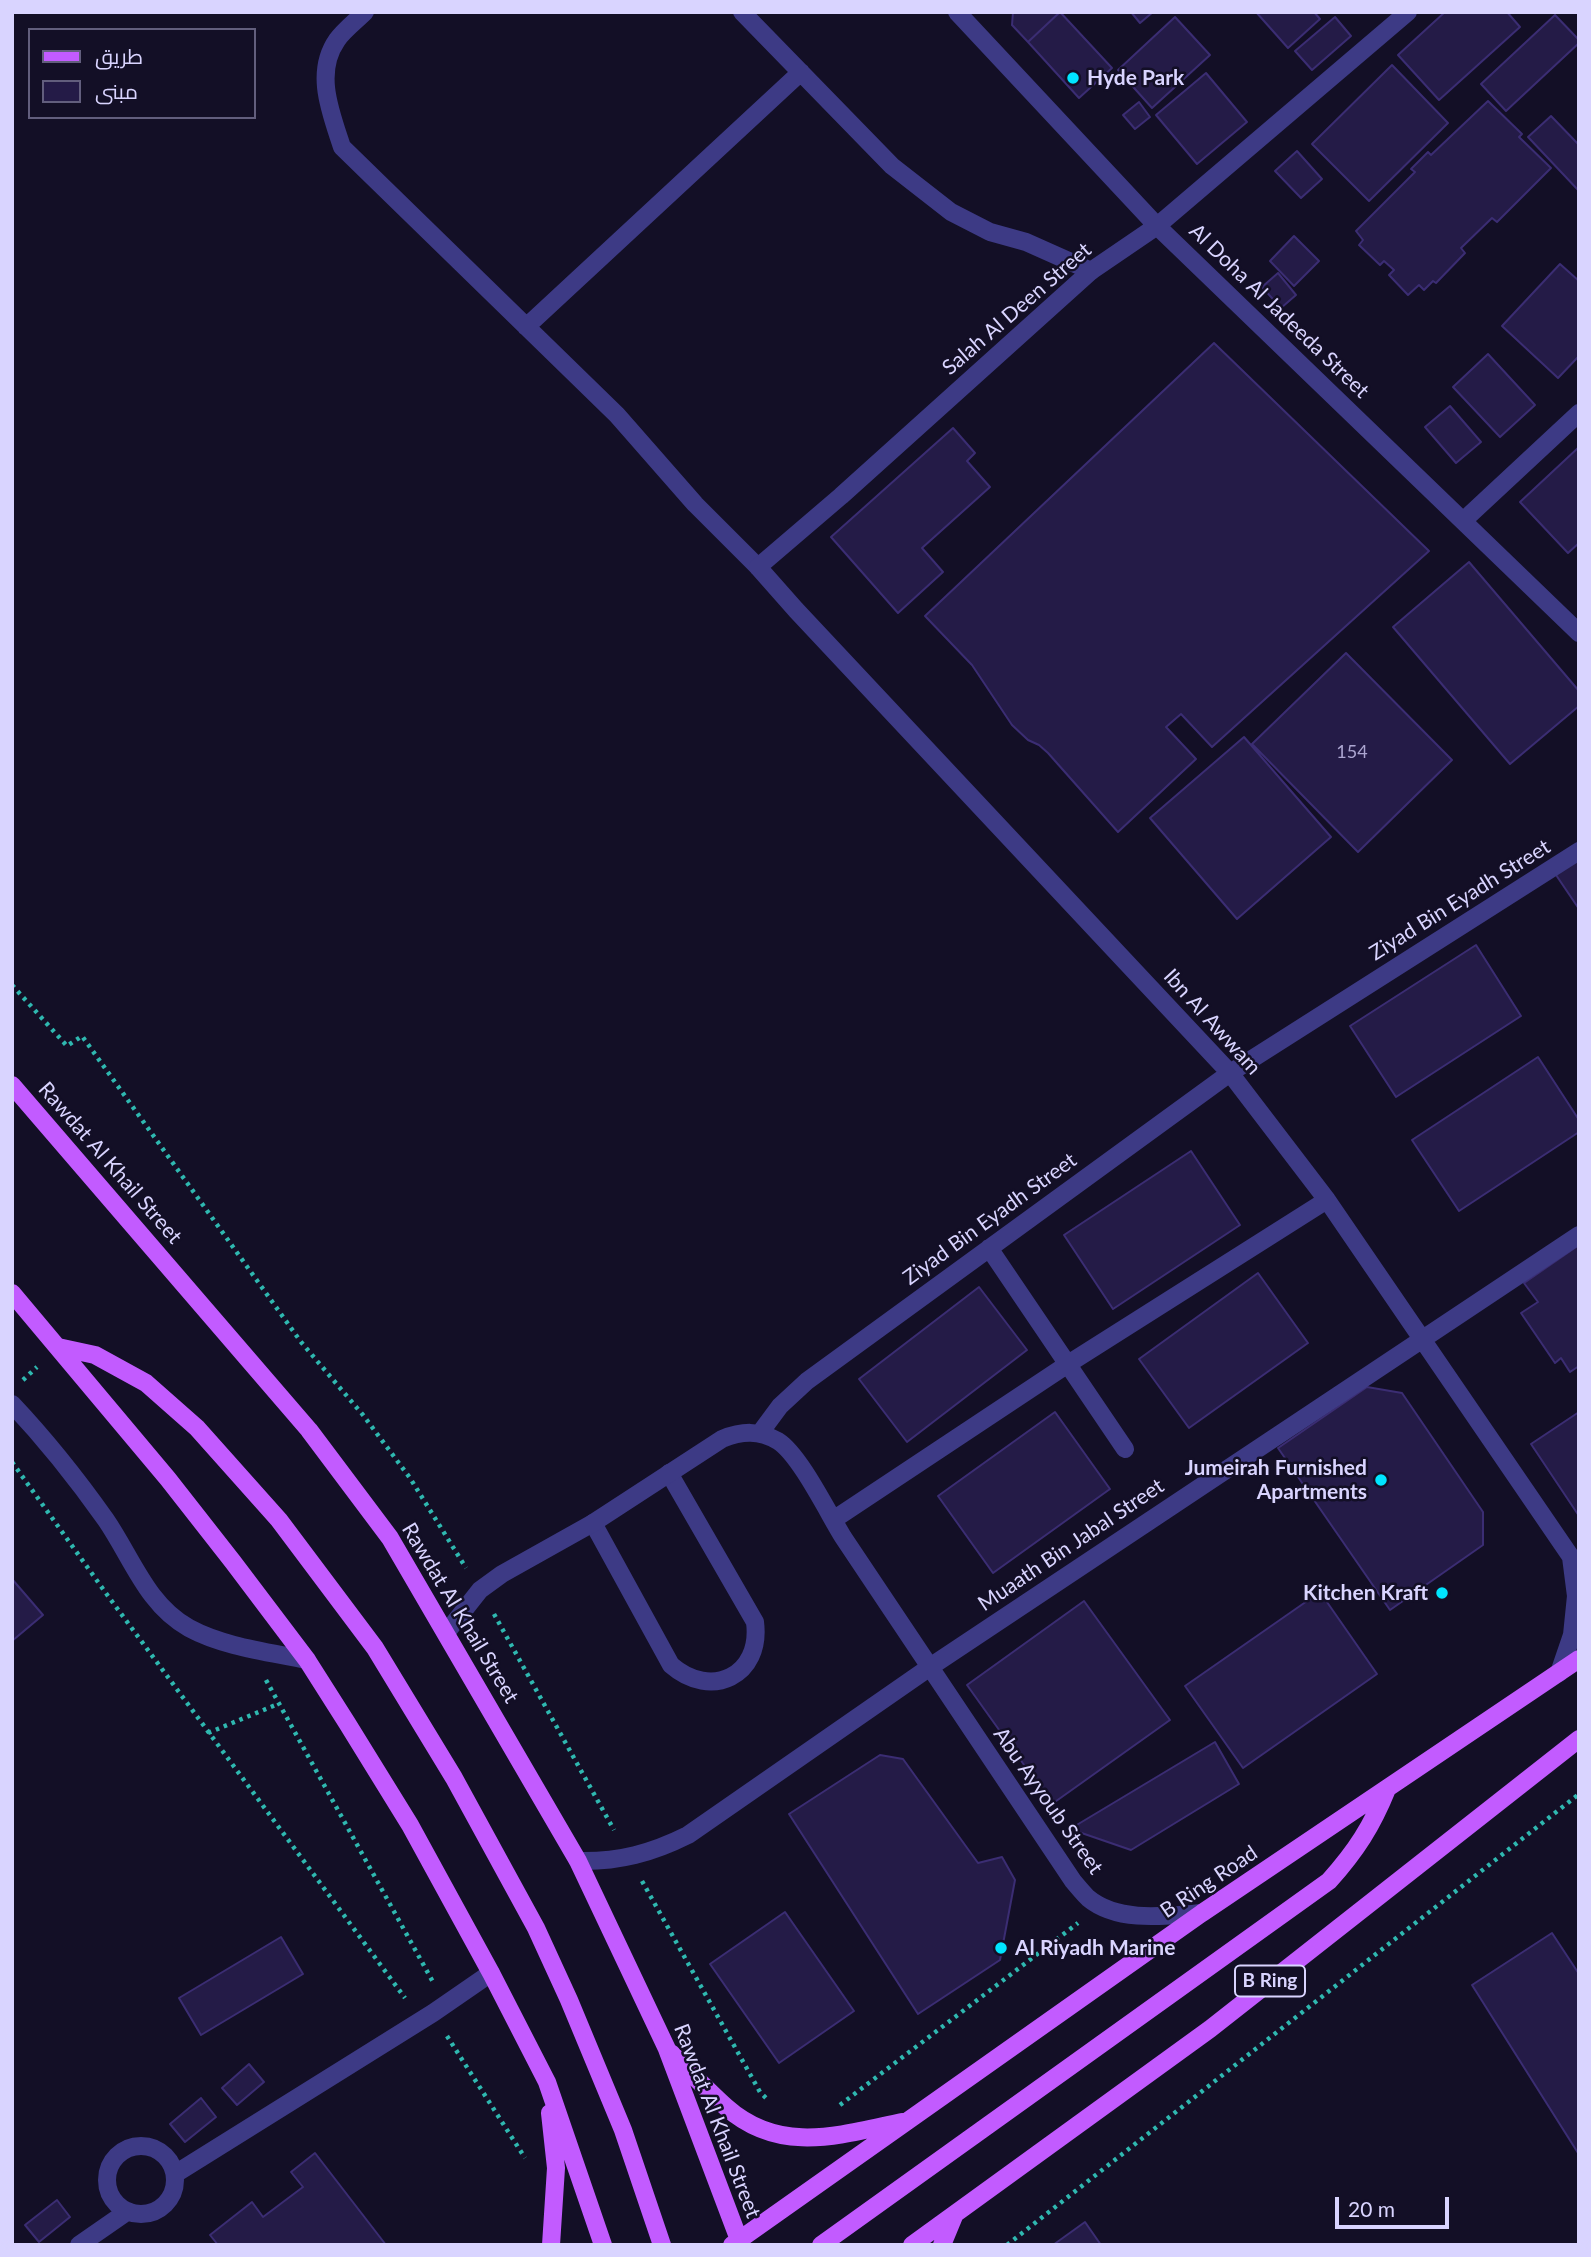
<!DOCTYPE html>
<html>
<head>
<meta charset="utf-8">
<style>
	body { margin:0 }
	#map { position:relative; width:1591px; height:2257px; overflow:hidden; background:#130f26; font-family:Lato,Cairo,sans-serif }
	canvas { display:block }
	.frame { position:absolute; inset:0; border:14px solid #d9d4ff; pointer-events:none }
	.legend { position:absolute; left:28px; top:28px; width:228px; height:91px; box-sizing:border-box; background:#130f26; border:2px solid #625e7d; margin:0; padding:9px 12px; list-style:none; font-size:21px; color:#d9d4ff }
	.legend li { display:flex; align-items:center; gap:14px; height:35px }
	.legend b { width:35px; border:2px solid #625e7d }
	.scale { position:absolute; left:1335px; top:2197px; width:114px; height:32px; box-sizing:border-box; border:4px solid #d9d4ff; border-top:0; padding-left:9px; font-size:21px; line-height:24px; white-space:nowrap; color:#d9d4ff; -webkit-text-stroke:5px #130f26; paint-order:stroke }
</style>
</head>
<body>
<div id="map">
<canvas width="1591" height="2257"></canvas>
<div class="frame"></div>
<ul class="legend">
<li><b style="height:9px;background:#c25bff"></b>طريق</li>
<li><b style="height:19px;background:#241b47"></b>مبنى</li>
</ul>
<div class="scale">20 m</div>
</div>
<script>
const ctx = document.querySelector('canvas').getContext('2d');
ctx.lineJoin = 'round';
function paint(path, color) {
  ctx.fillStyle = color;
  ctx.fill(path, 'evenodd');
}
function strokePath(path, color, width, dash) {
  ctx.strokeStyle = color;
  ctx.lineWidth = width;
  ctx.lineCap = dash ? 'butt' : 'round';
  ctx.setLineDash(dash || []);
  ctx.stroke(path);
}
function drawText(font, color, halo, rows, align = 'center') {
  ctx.font = font + ' Lato,sans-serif';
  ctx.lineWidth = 5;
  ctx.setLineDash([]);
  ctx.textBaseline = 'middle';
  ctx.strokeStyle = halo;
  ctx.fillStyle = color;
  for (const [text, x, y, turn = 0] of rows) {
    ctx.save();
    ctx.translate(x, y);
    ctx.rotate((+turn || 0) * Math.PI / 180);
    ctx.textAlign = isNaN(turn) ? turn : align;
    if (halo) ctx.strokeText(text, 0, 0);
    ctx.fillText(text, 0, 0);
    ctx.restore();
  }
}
const building = new Path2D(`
	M1013,12h47l-32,30 -16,-17z
	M1060,12l52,56 -33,30 -51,-56z
	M1131,12h22l-13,11z
	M1256,12h58l6,7 -32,29z
	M1445,12h62l13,15 -81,73 -41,-45z
	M1555,15l24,25v3l-73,68 -25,-27z
	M1175,17l35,38 -58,53 -34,-38z
	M1335,17l16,19 -39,34 -17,-19z
	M1392,65l56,58 -79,78 -57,-57z
	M1206,73l41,49 -50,42 -41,-49z
	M1488,101l34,33 -3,3 32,31 -54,54 -5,-4 -31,30 4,5 -29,30 -3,-2 -9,9 -5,-5 -11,10 -19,-20 5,-5 -10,-9 -4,4 -21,-20 4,-5 -7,-9 59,-59 -4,-3 17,-17 3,3z
	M1139,102l11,15 -15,12 -12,-14z
	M1551,116l28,29v46l-51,-54z
	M1297,151l25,28 -21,19 -26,-27z
	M1294,236l25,25 -25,25 -24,-25z
	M1560,264l19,17v75l-21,22 -56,-52z
	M1278,273l18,22 -15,13 -19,-21z
	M1214,343l215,208 -217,196 -31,-33 -15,13 30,32 -78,73 -70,-79 -9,-8 -11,-5 -16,-15 -40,-60 -47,-49z
	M1488,354l47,51 -35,32 -47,-50z
	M1450,406l31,36 -25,21 -31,-36z
	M953,428l22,25 -8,8 23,26 -68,61 21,24 -45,41 -67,-76z
	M1579,447v96l-11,10 -48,-51z
	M1469,562l110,129v15l-69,58 -117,-137z
	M1346,653l106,107 -94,92 -106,-108z
	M1244,737l87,100 -94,82 -87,-101z
	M1579,855v54l-25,-37z
	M1476,945l45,71 -125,81 -46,-71z
	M1538,1057l41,63v12l-120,79 -47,-71z
	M1191,1151l49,74 -127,84 -49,-74z
	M1579,1245v121l-9,6 -9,-14 -6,5 -34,-50 17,-11 -14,-19z
	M1258,1273l50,70 -119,85 -50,-69z
	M979,1287l48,63 -120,92 -48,-63z
	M1367,1387l35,6 81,119v33l-93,65 -112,-162z
	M1055,1412l55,77 -117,84 -55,-77z
	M1579,1412v104l-48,-72z
	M12,1579l31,36 -31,26z
	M1320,1592l57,82 -134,94 -58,-82z
	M1084,1601l86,119 -118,84 -85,-119z
	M1215,1742l24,42 -108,66 -61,-21z
	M880,1755l23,4 75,104 24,-6 13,23 -15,80 -82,54 -129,-200z
	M785,1912l69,99 -75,52 -69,-99z
	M1552,1933l27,41 -1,179 -106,-168z
	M281,1937l22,37 -102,61 -22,-37z
	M249,2064l15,18 -27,23 -15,-17z
	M201,2098l15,19 -31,25 -15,-18z
	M315,2153l71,92h-168l-8,-10 42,-33 11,15 40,-30 -12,-15z
	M57,2200l13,17 -31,25 -14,-17z
	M1085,2222l16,23h-48z`);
const path = new Path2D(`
	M12,985l55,61 15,-10 219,306 62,73 47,63 56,90
	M23,1380l14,-13
	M12,1462l96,134 297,402
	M494,1614l120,216
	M266,1680l167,302
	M208,1733l70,-29
	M642,1881l118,211 6,6
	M447,2036l78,122
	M840,2105l238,-182
	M1007,2245l572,-451`);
const lane = new Path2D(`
	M365,12c-9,9 -21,18 -28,28 -23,33 -6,73 5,107l275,268 78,89 63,63
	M742,12l150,154 59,46 39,20 36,10 65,29
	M526,327l275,-255
	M593,1523l78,142c40,35 91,11 84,-43l-86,-149`);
const street = new Path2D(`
	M957,12l200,214 422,407
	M1408,12l-251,214 -66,45 -250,225 -83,71 38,43 434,463 97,127 244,357 5,39 -4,39 -13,38
	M1463,521l116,-108
	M989,1248l136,201
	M12,1404c34,36 65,75 94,116 26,38 41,85 83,108 35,19 80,24 118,32
	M760,1433l20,-27 27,-25 423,-308 349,-222
	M833,1520l235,-156 259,-164
	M446,1633l34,-43 22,-16 91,-51 129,-84c20,-8 37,-9 56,2 22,14 50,72 65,96 77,115 153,230 230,344 5,6 10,12 15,17 30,25 78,18 114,15
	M578,1861c41,1 74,-8 110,-26l242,-168 649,-432
	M107 2180a34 34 0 1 1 68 0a34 34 0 1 1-68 0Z
	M175,2174l258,-161 58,-40
	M79,2245l49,-34`);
const primary = new Path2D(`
	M12,1085l297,345 81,108 188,323 89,188 74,196
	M12,1293l156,186 65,83 74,98 40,63 63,102 81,148 56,109 56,163
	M58,1347l37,8 51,28 51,45 82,92 96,128 79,130 82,150 33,72 54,130 39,115
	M671,2053c18,18 36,37 55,54 54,48 114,28 176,15
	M550,2113l6,55 -5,77
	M732,2245l470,-332 377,-254
	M821,2245l508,-364c27,-30 43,-55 58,-92
	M912,2245l298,-216 369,-290
	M942,2245l12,-29`);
const markers = [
	[1073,78,7,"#00e5ff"],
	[1381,1480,7,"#00e5ff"],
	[1442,1593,7,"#00e5ff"],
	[1001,1948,7,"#00e5ff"]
];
const numberNames = [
	["154",1352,752]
];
const shields = [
	[1270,1981,70]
];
const shieldNames = [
	["B Ring",1270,1981]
];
const poiNames = [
	["Hyde Park",1087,78],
	["Jumeirah Furnished",1367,1468,"right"],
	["Apartments",1367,1492,"right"],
	["Kitchen Kraft",1428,1593,"right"],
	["Al Riyadh Marine",1015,1948]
];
const streetNames = [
	["Salah Al Deen Street",1017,309,-41],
	["Al Doha Al Jadeeda Street",1279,311,44],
	["Ziyad Bin Eyadh Street",1460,900,-32],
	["Ibn Al Awwam",1212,1022,48],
	["Rawdat Al Khail Street",110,1163,49],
	["Ziyad Bin Eyadh Street",990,1219,-36],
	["Muaath Bin Jabal Street",1071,1545,-34],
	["Rawdat Al Khail Street",460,1613,59],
	["Abu Ayyoub Street",1048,1801,55],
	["B Ring Road",1209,1882,-34],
	["Rawdat Al Khail Street",717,2121,69]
];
paint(building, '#241b47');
strokePath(building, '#3b2d73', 2);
strokePath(path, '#2fb8b0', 4.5, [3.5, 5]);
strokePath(lane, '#3d3a85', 18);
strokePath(street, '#3d3a85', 18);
strokePath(primary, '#c25bff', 18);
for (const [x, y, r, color] of markers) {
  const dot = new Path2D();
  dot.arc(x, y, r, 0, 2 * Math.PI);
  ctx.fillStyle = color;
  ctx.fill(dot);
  strokePath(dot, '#130f26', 2.5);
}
drawText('18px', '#aca6d1', null, numberNames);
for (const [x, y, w] of shields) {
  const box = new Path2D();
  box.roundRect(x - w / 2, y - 15.5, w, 31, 5);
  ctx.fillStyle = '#130f26';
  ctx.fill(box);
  strokePath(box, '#d9d4ff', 2);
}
drawText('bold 19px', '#d9d4ff', null, shieldNames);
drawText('bold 21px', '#d9d4ff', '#130f26', poiNames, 'left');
drawText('21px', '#d9d4ff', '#130f26', streetNames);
</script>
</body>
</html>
